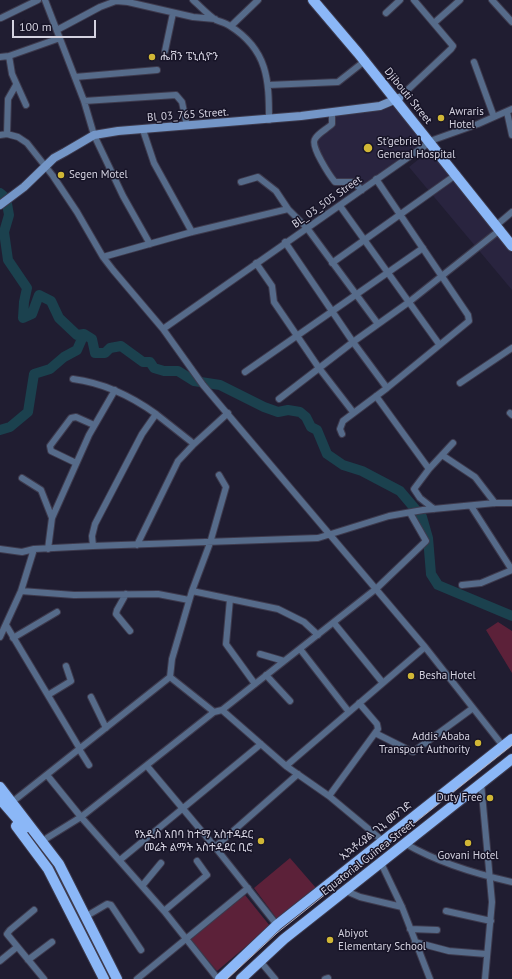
<!DOCTYPE html>
<html>
<head>
<meta charset="utf-8">
<style>
	body { margin:0 }
	#map { position:relative; width:512px; height:979px; overflow:hidden; background:#201d31; font-family:"PT Sans",sans-serif }
	canvas { display:block }
	.scale { position:absolute; left:12px; top:20px; width:84px; height:18px; box-sizing:border-box; border:2px solid #d4d2e0; border-top:0; padding-left:5px; font-size:12px; line-height:14px; white-space:nowrap; color:#d4d2e0; -webkit-text-stroke:3px #171427; paint-order:stroke }
</style>
</head>
<body>
<div id="map">
<canvas width="512" height="979"></canvas>
<div class="scale">100 m</div>
</div>
<script>
const ctx = document.querySelector('canvas').getContext('2d');
ctx.lineJoin = 'round';
function paint(path, color) {
  ctx.fillStyle = color;
  ctx.fill(path, 'evenodd');
}
function strokePath(path, color, width, dash) {
  ctx.strokeStyle = color;
  ctx.lineWidth = width;
  ctx.lineCap = dash ? 'butt' : 'round';
  ctx.setLineDash(dash || []);
  ctx.stroke(path);
}
function drawText(font, color, halo, rows, align = 'center') {
  ctx.font = font + ' "PT Sans","Noto Sans Ethiopic",sans-serif';
  ctx.lineWidth = 3;
  ctx.setLineDash([]);
  ctx.textBaseline = 'middle';
  ctx.strokeStyle = halo;
  ctx.fillStyle = color;
  for (const [text, x, y, turn = 0] of rows) {
    ctx.save();
    ctx.translate(x, y);
    ctx.rotate((+turn || 0) * Math.PI / 180);
    ctx.textAlign = isNaN(turn) ? turn : align;
    if (halo) ctx.strokeText(text, 0, 0);
    ctx.fillText(text, 0, 0);
    ctx.restore();
  }
}
const built = new Path2D(`
	M397,106l28,38 -63,43 -26,-7 -20,-34 1,-6 12,-10 6,-15z
	M430,150l82,103v37l-103,-123z`);
const green = new Path2D(`
	M498,622l14,9v42l-26,-43z
	M290,858l26,30 -39,31 -23,-31z
	M245,895l25,31 -53,45 -27,-32z`);
const river = new Path2D(`
	M0,193l6,5 3,17 -5,17 4,28 19,28 -3,14 -1,16 9,-4 7,-19 12,6 8,17 18,17 7,-1 8,5 3,14h10l5,-5 11,-2 22,16h7l4,6 10,3h14l16,10 26,4 44,22 14,5 10,-2 12,2 6,5 5,10 6,3 10,24 16,11 19,6 38,20 22,26 6,21 3,36 7,11 74,31
	M0,430l10,-3 18,-15 6,-38 16,-5 14,-12 13,-7 7,-16`);
const street = new Path2D(`
	M45,0l39,101 10,34 29,61 27,48
	M193,0c7,6 15,15 23,20 5,2 10,3 14,6 38,24 39,54 39,94
	M492,0l20,22
	M386,13l14,-13
	M1,18l37,-18
	M434,23l26,-23
	M231,26l27,-26
	M57,30l43,-23 16,-6 12,1 65,15 22,2
	M165,51l8,-38
	M9,56l3,18 14,31
	M0,57l9,-1 51,-18
	M474,62l20,55
	M75,77l82,-7
	M268,85l70,-3 28,-22
	M399,98l52,-49 2,-3 -39,-46
	M84,101l92,-6 6,7 5,24
	M507,112l5,23
	M332,113v11c-5,5 -14,9 -17,15 -5,7 15,37 20,43h18l9,8
	M143,130l11,33 38,69
	M7,134l1,-35 8,-14
	M0,135l7,-1 11,3 9,6 26,33 24,36 26,45 10,13 50,59 40,56 222,262 78,99
	M241,182l17,-5 18,14 12,18
	M340,206l99,138
	M499,223l13,-11
	M285,242l68,100 56,-40 92,-73
	M103,257l89,-25 96,-23 19,19 71,96
	M256,263l16,23 2,16 45,66 34,44
	M332,263l125,-89
	M163,329l270,-189 45,-16 34,-15
	M245,372l178,-124
	M73,379c31,4 58,17 83,35l-14,20 -47,90 -3,12 1,10
	M460,383l52,-35
	M376,396l53,73 24,-26
	M279,399l74,-57 34,46 82,-67 -1,-6 -92,-136
	M510,413l2,2
	M156,414l38,30
	M342,434l-2,-5 3,-8 44,-33
	M442,455l33,22 20,26
	M76,463l-25,-12 -1,-5 21,-28 5,-1 18,8
	M429,469l-15,20 6,9 14,11
	M22,478l19,12 11,28
	M471,506l41,64
	M137,545l41,-84 16,-17 34,-31
	M0,549l22,3 12,-3 59,-3 225,-8 71,-22 34,-6 72,-7h17
	M48,549l4,-31 37,-83 26,-45
	M462,585l19,-2 31,-13
	M21,591l53,4 84,-1 31,6
	M192,591l86,18 26,13 14,13
	M126,594l-9,16 -1,4 14,17
	M230,599l-4,45 29,40
	M334,623l49,60
	M6,625l74,124
	M0,637l21,-46 13,-42
	M13,638l44,-26
	M300,649l49,63
	M260,654l24,7
	M266,675l24,26
	M170,677l44,35
	M48,695l23,-14 -5,-15
	M91,697l15,31
	M222,710l64,56 139,-119
	M375,733l38,19 60,-44
	M79,749l10,16
	M147,766l68,81 62,78
	M286,766l43,30 54,45
	M47,775l34,42 83,94 54,68
	M481,783l11,119 -7,77
	M329,796l49,-67 -1,-5 -18,-21
	M16,799l154,-122 2,-18 20,-68 18,-48 16,-56 -7,-12
	M47,838l34,-21 133,-105 8,-2 155,-122 49,-47 -16,-28
	M406,844c33,19 70,30 106,38
	M215,847l83,-73
	M120,860l141,-116
	M381,863l21,44 28,72
	M142,886l19,-23
	M346,891l14,6 42,10
	M34,910l-24,20 -3,4 37,45
	M164,911l43,-36 -10,-14
	M446,911l45,10
	M90,914l17,-10 4,1 30,45
	M410,929l27,1
	M415,942l34,9 37,3
	M28,960l24,-18
	M0,961l17,-14
	M260,961l15,18
	M137,979l111,-91
	M325,979l3,-1`);
const secondary = new Path2D(`
	M0,205l24,-18 30,-29 11,-6 29,-17 24,-4 183,-15 79,-10 19,-8`);
const primary = new Path2D(`
	M313,0l45,53 154,193
	M0,787l59,77 58,115
	M0,799l25,29
	M16,826l32,43 56,110
	M220,979l57,-54 235,-186
	M241,979l43,-40 228,-180`);
const tram = new Path2D(`
	M227,979l50,-46 235,-188`);
const markers = [
	[152,57,4,"#d1b736"],
	[441,118,4,"#d1b736"],
	[368,148,5,"#d1b736"],
	[61,175,4,"#d1b736"],
	[411,676,4,"#d1b736"],
	[478,743,4,"#d1b736"],
	[490,798,4,"#d1b736"],
	[261,841,4,"#d1b736"],
	[468,843,4,"#d1b736"],
	[330,940,4,"#d1b736"]
];
const poiNames = [
	["ሔቨን ፔኒሲዮን",160,57],
	["Awraris",449,112],
	["Hotel",449,125],
	["St'gebriel",377,142],
	["General Hospital",377,155],
	["Segen Motel",69,175],
	["Besha Hotel",419,676],
	["Addis Ababa",470,737,"right"],
	["Transport Authority",470,750,"right"],
	["Duty Free",482,798,"right"],
	["የአዲስ አበባ ከተማ አስተዳደር",253,835,"right"],
	["መሬት ልማት አስተዳደር ቢሮ",253,848,"right"],
	["Govani Hotel",468,856,"center"],
	["Abiyot",338,934],
	["Elementary School",338,947]
];
const streetNames = [
	["Djibouti Street",408,96,51],
	["Bl_03_765 Street.",188,115,-4],
	["BL_03_505 Street",327,202,-35],
	["ኢኳቶሪያል ጊኒ መንገድ",376,831,-38],
	["Equatorial Guinea Street",368,858,-38]
];
paint(built, '#29243f');
paint(green, '#5c2139');
strokePath(river, '#1b414e', 10);
strokePath(street, '#3d3a4d', 8);
strokePath(secondary, '#3d3a4d', 10);
strokePath(primary, '#3d3a4d', 12);
strokePath(street, '#566b8a', 6);
strokePath(secondary, '#7496c7', 8);
strokePath(primary, '#8bb7f7', 10);
strokePath(tram, '#b6b4c3', 1);
for (const [x, y, r, color] of markers) {
  const dot = new Path2D();
  dot.arc(x, y, r, 0, 2 * Math.PI);
  ctx.fillStyle = color;
  ctx.fill(dot);
  strokePath(dot, '#171427', 1.5);
}
drawText('11px', '#d4d2e0', '#171427', poiNames, 'left');
drawText('11px', '#d4d2e0', '#171427', streetNames);
</script>
</body>
</html>
